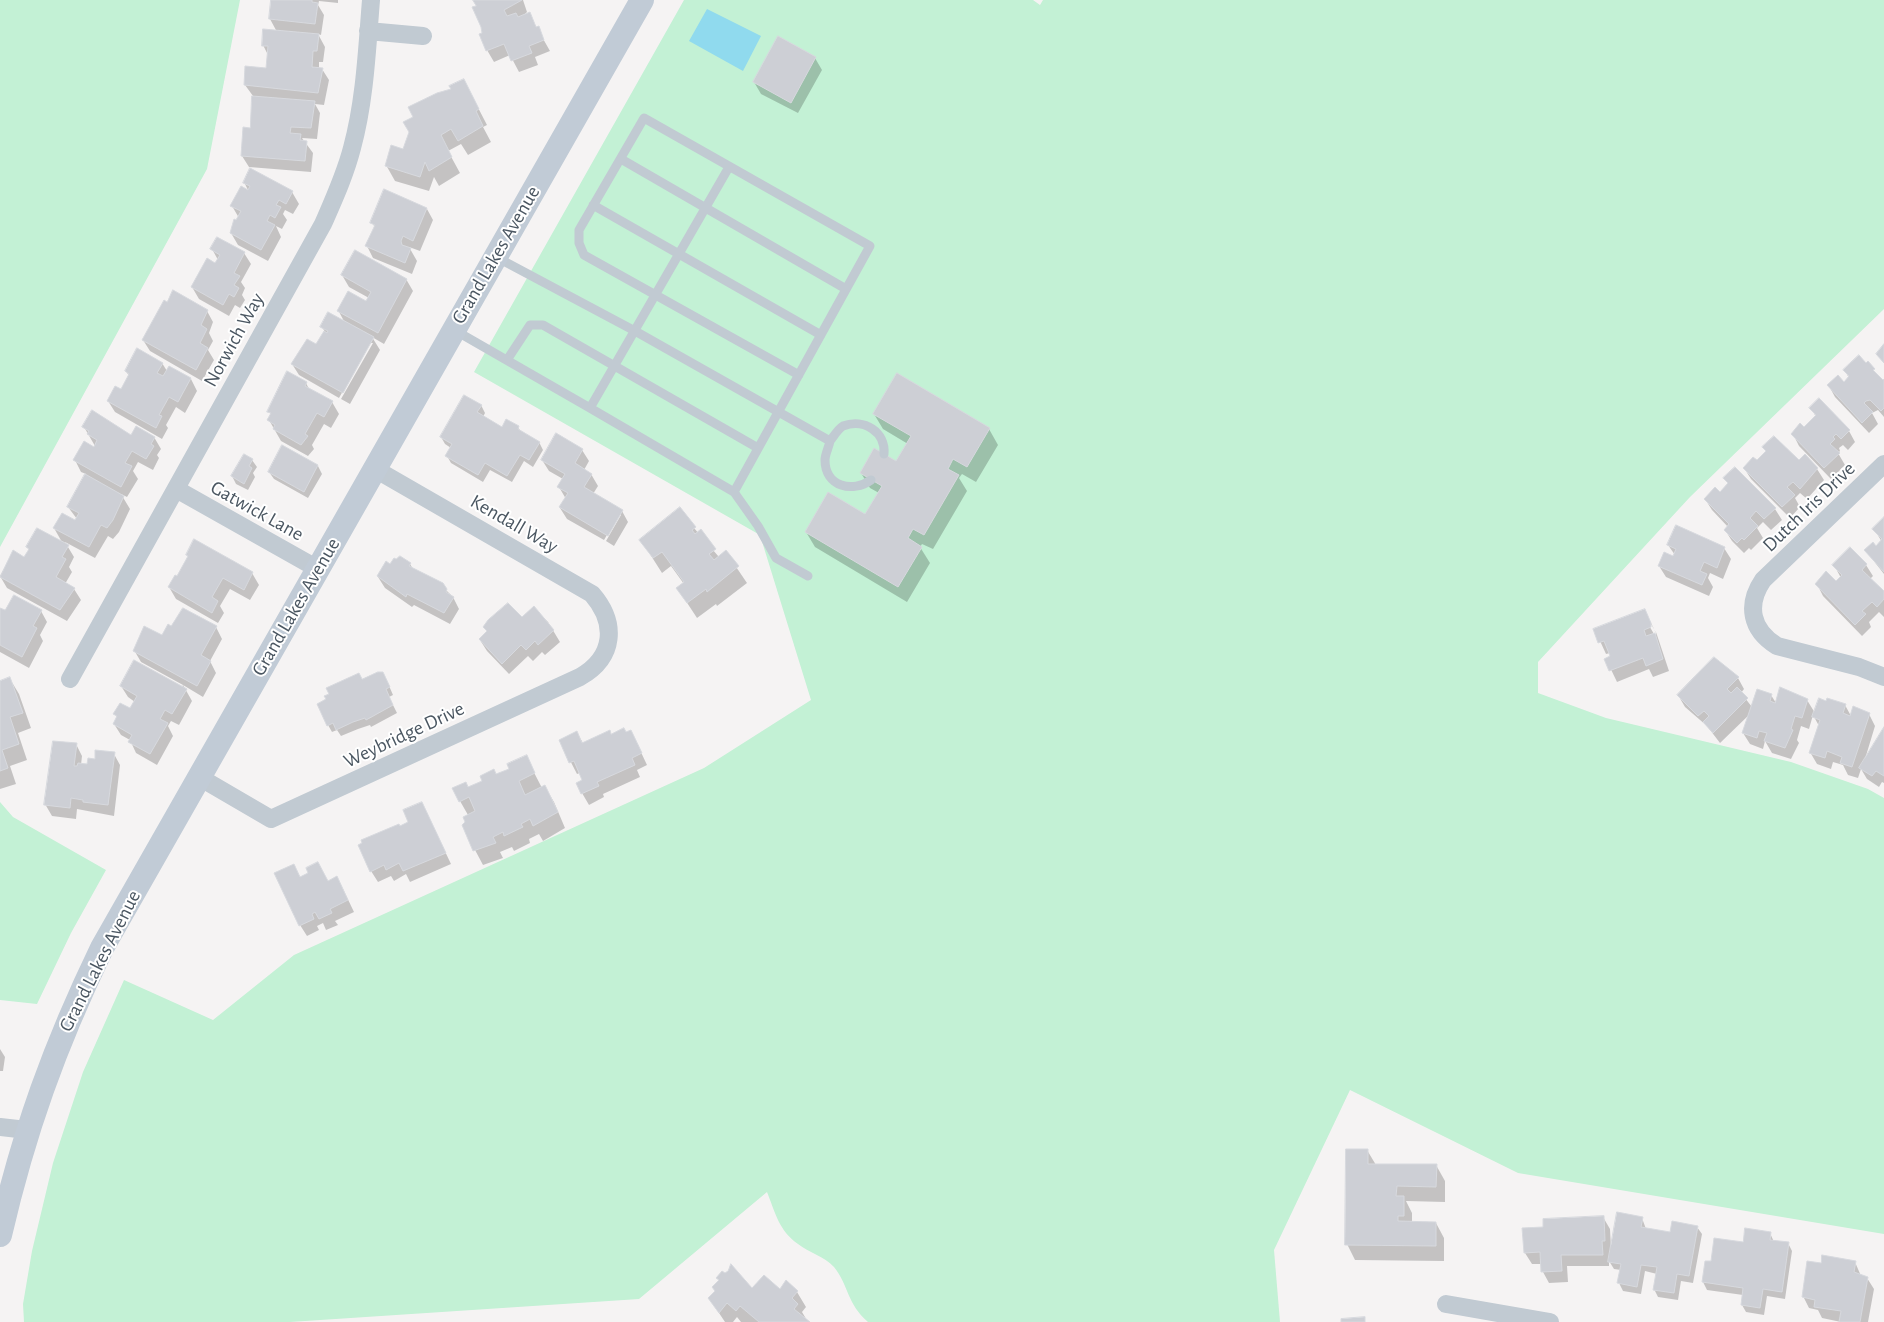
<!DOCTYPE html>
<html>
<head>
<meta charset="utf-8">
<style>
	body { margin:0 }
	canvas { display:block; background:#f5f3f3 }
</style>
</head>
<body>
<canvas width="1884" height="1322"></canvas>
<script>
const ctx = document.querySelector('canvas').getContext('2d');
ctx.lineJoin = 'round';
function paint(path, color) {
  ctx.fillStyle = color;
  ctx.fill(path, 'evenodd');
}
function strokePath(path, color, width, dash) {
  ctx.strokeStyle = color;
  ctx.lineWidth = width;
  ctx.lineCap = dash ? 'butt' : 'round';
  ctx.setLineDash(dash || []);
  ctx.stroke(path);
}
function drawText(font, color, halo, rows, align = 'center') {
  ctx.font = font + ' "Alegreya Sans",sans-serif';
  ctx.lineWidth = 4;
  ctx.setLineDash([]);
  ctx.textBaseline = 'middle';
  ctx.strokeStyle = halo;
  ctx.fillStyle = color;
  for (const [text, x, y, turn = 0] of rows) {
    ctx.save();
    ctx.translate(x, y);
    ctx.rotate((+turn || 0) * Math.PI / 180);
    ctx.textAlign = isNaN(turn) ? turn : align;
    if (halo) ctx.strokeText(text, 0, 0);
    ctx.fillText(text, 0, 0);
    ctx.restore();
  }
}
const green = new Path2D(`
	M0,0h240l-33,169 -207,378z
	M684,0h349l7,5 3,-5h841v309l-194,188 -152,165v31l68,25 185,44 77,27 16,9v436l-366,-61 -168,-83 -76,160 6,72h-412c-21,-18 -19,-36 -34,-55 -10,-11 -25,-14 -36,-23 -19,-13 -23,-32 -31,-52l-128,107 -349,23h-266l-1,-18 9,-53 21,-88 30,-91 41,-92 89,40 81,-65 410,-187 107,-68 -51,-165 -286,-163z
	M0,802l13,15 93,53 -35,63 -34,71 -37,-4z`);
const water = new Path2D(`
	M707,9l54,27 -18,35 -54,-30z`);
const shadow = new Path2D(`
	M272,0h66v3l-19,-2 -1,4 6,10 -3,20 -3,-1 7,13 -2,15h-4v7h3l7,11 -5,25 -9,-1 5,9 -3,26 -15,-1 11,15 -2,19 -62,-5 -7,-11 9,-27 2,-33 -8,-11 22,-16 1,-14 -5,-10 14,-13 -7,-13z
	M478,0h45l4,12 -4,4 6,-2 21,37 -15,6 3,8 -19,7 -9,-17 -16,7 -7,-12z
	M815,58l7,12 -24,43 -37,-19 -7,-12z
	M472,96l15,29 -4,2 8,15 -23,13 -7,-11 -13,7 12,22 -21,13 -5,-9 -5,14 -34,-10 -9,-16z
	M244,182l48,10 7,12 -6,10 -8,-4 -2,4 4,6 -5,9 -6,-3 5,11 -13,24 -30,-16 -7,-12 8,-15 -7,-12 17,-14z
	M427,209l6,11 -13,31 -11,-4 8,14 -5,13 -39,-16 -6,-12 8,-18 -3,-6z
	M212,249l32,4 7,11 -10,18 4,6 -3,7 3,5 -5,8 -5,-3 -6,11 -30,-17 -7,-12 26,-27z
	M342,275l64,4 7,12 -29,53 -12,-7 8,13 -30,54 -9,-5 32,-56h-3l-31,55 -40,-23 -7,-11 25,-18 8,-14 -3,-5 23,-4 -7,-13 29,-7 2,-5 -20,-11z
	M207,311l6,11 -4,11 4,8 -5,9 6,10 -12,21 -52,-30 -7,-11z
	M1859,357l25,24v36l-6,-7 -6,3 6,11 -9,9 -34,-36 -6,-11 15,-2 5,-6 -4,-7z
	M162,363l5,8 2,-4 22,12 6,12 -12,22 -9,-6 -10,18 2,3 -6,11 -47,-27 -7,-11 13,-10 8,-15 -3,-5z
	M306,383l4,8 22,11 7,12 -8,14 -7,-4 -12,21 2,4 -6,7 -27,-15 -12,-21 2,-4 -2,-5z
	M481,405l4,8 -2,4 19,11 16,-1 3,5 18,10 4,8 -10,17 -9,-6 -12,21 -22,-12 -7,12 -32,-19 -4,-7 4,-8 -6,-4 -4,-7z
	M1811,408l38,23 6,11 -7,8 -5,-5 -4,3 1,3 -2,2 7,12 -14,14 -32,-33 -6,-12 11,-5 12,-12z
	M874,414l115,15 9,16 -22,37 -14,-8 -3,4 8,13 -34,58 -11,-5 -2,3 10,16 -23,39 -92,-55 -9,-15 59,-16 14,-23 -9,-5 -9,-15 36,-10 11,-19 -25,-15z
	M84,427l48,9 22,1 7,12 -4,6 2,3 -6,12 -15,-8 -5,9 5,8 -11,18 -6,-3 9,15 -11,23 -6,7 -5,-3 -13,22 -30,-16 9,15 -5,10 3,5 -7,12 9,5 7,11 -14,21 -60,-33 -7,-12 13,-24 12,7 4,-9 -1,-3 35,-3 -9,-16 21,-6 2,-3 -9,-12 18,-33 -5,-2 -6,-12 20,-14z
	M283,447l35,19 4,8 -14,24 -34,-19 -5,-7z
	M1764,447l35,15 6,-6 12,13 7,11 -17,19 -7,-6 -5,5 5,9 -10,11 -39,-39 -7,-11 13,-6 10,-10z
	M582,450l7,11 -5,9 7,4 7,12 -5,8 29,17 6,11 -14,24 -8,-5 15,-26h-2l-15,25 -37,-21 -7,-11 6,-9 -7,-12 4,-8 -14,-8 -7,-11z
	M252,460l5,7 -4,6 2,4 -7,13 -12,-6 -4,-8z
	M1725,478l50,31 7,11 -11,10 -8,-8 -6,6 6,10 -12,12 -2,-2 -5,5 -12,-12 -7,-11 3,-3 -16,-17 -7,-11 15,-6 9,-8z
	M1884,519v55l-18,-23 10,-4 6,-5 -8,-13z
	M694,528l25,29 7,-5 21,31 -30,23 -1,-2 -19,14 -19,-29 6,-5 -13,-18 -9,7 -21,-33z
	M1668,545l56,3 7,11 -8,20 -13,-6 -2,5 5,9 -4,9 -43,-19 -7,-11 16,-11z
	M1850,549l16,16 7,11 -3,3 14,14v24l-5,-5 -10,10 2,5 -9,9 -39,-40 -6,-12 19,-1 5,-5 -7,-13z
	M187,555l65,18 7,12 -9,15 -20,-11 -10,17 4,7 -6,10 -42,-24 -7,-12 9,-9 11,-20z
	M410,564l3,5 33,21 7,7 6,12 -9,15 -36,-19 -2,2 -27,-19 -7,-11 12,-11z
	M534,608l14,14 12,20 -15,13 -3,-3 -9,9 -5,-5 -19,18 -22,-23 -7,-11 7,-8 -3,-5 38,-8z
	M0,609l6,3 35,-1 6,11 -7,13 3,6 -14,27 -29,-16z
	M1645,611l12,24 12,36 -16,6 -4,-8 -32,13 -11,-23 6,-2 -2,-4 -4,1 -11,-24zM1649,621l8,13h-3l-7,-12z
	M172,627h44l6,12 -12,22 6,12 -13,24 -20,-12 9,16 -13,24 -8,-4 -3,5 5,10 -16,29 -21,-12 -6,-13 -9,-5 -7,-11 3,-6 -2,-4 16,-4 4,-8 -7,-5 -7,-11 61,1 1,-2 -42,-23 -7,-12 29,-13z
	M1738,678l6,11 -3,4 11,14 19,-12 5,8 31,-3 8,13 30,-8 6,11 18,-2 6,12 -10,33 19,-30v54l-2,-1 -3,5 -12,-8 -6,-10 -3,9 -10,-3 -5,-10 -10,-3 -2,7 -14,-5 -7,-12 9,-26 -6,-11 -4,14 -8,-3 -4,14 2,3 -8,16 -19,-6 -7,-12 -2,8 -13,-5 -7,-11 7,-19 -30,29 -13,-17 -22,-19 -7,-12z
	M10,679l9,15 12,34 -13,5 9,27 -17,6 6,18 -16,5v-107z
	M362,680l25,1 6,14 -4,2 8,16 -26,14 -1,-2 -12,4 -17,7 -4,-6 -5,2 -4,-7v-25l3,-6z
	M631,731l16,34 -10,5 3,7 -37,17 1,3 -15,8 -7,-12 2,-12 -4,-8 -3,1 -17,-33 17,-8 6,10z
	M76,744l6,12 -1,9 8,1 25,-12 6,11 -6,51 -37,-7 -1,10 -24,-3 -7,-12z
	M526,757l16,31 3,-1 9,15 11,26 -22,13 -4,-7 -10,5 1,4 -16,8 -2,-4 -12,5 3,6 -20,7 -8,-15 -7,-35 -8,-14 8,-12 42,-19z
	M422,803l29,61 -41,18 -4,-8 -12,7 -3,-5 -13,6 -7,-11 29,-43 10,-5z
	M310,874l33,15 11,23 -19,9 3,4 -12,5 -3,-7 -6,3 2,4 -12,6 -7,-11v-47z
	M0,1049l5,8 -2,14h-3z
	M1367,1150l9,15h60l9,16v21l-39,-1 6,12v10h24l8,15v23l-89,-1 -8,-16z
	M1603,1217l7,12 1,18 31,-29 4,11 25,4 26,-6 5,7 -9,49 -12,-2 -3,19 -20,-3 -4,-8 3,-15 -12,-3 -4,23 -18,-3 -4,-8 2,-13 -7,-1 -5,-8v5h-42l1,16 -19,1 -6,-11 -1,-8h-10l-7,-11 19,-25z
	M1770,1233l4,9 14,1 4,8 -7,48 -18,-3 -3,19 -18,-3 -4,-7 1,-10 -36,-5 -4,-8 9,-19z
	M1855,1262l6,14 6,2 7,11 -6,33h-27l-19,-4 -4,-8 -9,-2 -6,-12 19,-31z
	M752,1290l45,2 9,15 -4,5 6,10h-67l-4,-5 -4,5h-8l-16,-24z`);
const building = new Path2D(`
	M271,0h41v2l6,1 -3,21 -46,-5z
	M473,0h49l-18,10 3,6 9,-3 2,4 12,-5 6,15 3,-1 5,14 -15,6 3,7 -21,8 -7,-17 -18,7 -7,-17 3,-1 -1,-6 -9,-20 4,-1z
	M263,29l56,5 -2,17h-4l-1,16 11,1 -5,25 -74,-8 1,-19 21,2 2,-22h-6z
	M778,36l38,21 -25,46 -38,-21z
	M464,79l15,30 -3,2 7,15 -25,15 -7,-12 -10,6 11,22 -23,14 -4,-9 -5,15 -35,-11 6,-21 12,4 6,-17 -6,-10 10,-5 -5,-10 29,-14 14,-4 -2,-3z
	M252,96l63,5 -4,27 -20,-1 -1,6 11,1 -1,6 7,1 -2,20 -64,-5 2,-29 7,1z
	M250,168l43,23 -7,13 -7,-4 -3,5 5,2 -6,11 -5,-3 -3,6 8,4 -14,25 -31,-17 4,-14 2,1 5,-9 -11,-5 11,-20 7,4 2,-4 -7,-3z
	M384,189l43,19 -14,33 -10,-5 -2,5 1,4 9,3 -6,15 -40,-17 10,-21 -5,-2z
	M217,237l28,15 -11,21 6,3 -6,9 5,3 -5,9 -5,-3 -6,11 -32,-18 16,-29 8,5 5,-8 -10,-6z
	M355,250l52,29 -29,54 -41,-22 11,-20 18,10 5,-9 -30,-17z
	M173,290l35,20 -7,15 6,4 -7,14 8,5 -12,22 -54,-30 22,-40 3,2z
	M328,312l46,25 -31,56 -52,-29 16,-25 9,5 8,-13 3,2 1,-2 -8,-4z
	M1884,344v19l-8,-9z
	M137,348l26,15 -6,10 6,3 6,-10 22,12 -13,24 -9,-5 -10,18 3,1 -6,12 -49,-27 8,-15 6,3 8,-15 -4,-3z
	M1859,355l7,8 2,-2 7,8 -2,1 10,10 1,-1v29l-3,3 -11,-11 -4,1 -2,2 9,9 -11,11 -35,-38 11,-10 6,7 5,-6 -6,-6z
	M287,371l20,11 -2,4 28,15 -9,16 -7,-4 -12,21 3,2 -7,9 -28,-16 2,-4 -8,-5 4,-7 -4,-1z
	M897,373l93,55 -23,39 -14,-8 -5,10 11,6 -35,60 -11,-6 -5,9 14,9 -24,40 -93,-55 23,-40 37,22 17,-28 -22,-13 14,-25 22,13 15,-25 -38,-22z
	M464,395l18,10 -5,7 25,15 4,-8 13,7 -1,3 22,13 -11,18 -9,-5 -13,21 -22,-13 -7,12 -33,-19 7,-12 -12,-7z
	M1819,398l31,32 -9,9 -5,-5 -3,3 2,2 -5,5 10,9 -16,15 -33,-34 9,-11 4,4 12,-12 -7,-7z
	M92,410l39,25 5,-9 19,11 -4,7 3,2 -8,13 -14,-8 -7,12 7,3 -11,21 -48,-27 11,-19 10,6 3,-7 -10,-6 2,-3 -7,-4z
	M556,433l27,16 -8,14 17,11 -8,13 39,23 -15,26 -49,-29 9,-14 -11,-6 8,-13 -24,-14z
	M1774,436l25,24 6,-6 13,14 -18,21 -7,-7 -6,5 8,8 -13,12 -39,-39 10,-11 4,3 9,-9 -4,-4z
	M282,445l36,20 -14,27 -36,-20z
	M244,454l9,5 -4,7 3,2 -8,16 -13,-8z
	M1735,467l41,41 -12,11 -8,-8 -6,7 8,8 -14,14 -2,-2 -5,5 -13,-13 5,-6 -25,-25 11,-12 5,5 8,-9 -5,-5z
	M85,474l39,22 -11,24 -6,8 -6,-3 -12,22 -36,-19 9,-15 13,7 4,-7 -12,-6z
	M680,507l16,20 -4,3 3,4 6,-5 15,20 -7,5 5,6 12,-10 13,16 -32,26 -1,-3 -19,14 -11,-15 8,-6 -22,-30 -9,6 -14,-18z
	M1884,517v55l-20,-22 9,-8 3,4 6,-7 -10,-10z
	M1676,525l49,22 -8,21 -13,-6 -4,9 7,3 -5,11 -44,-19 6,-14 9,4 3,-7 -9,-4z
	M37,528l32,17 -7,12 4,2 -10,18 19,11 -15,22 -60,-33 13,-27 11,7 5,-8 -3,-2z
	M194,539l59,33 -9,18 -21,-12 -11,19 6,4 -6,12 -44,-26 7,-12 2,1 11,-20 -2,-1z
	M1850,547l17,17 -5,6 22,21v8l-7,8 -5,-5 -10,9 4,3 -11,11 -40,-41 11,-13 10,10 6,-6 -10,-10z
	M400,556l11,7 -2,3 34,17 4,6 -1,3 8,5 -10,16 -37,-19 -1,3 -29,-21 9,-15 4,3 4,-6 2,1z
	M14,595l28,15 -9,16 4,2 -15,29 -22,-12v-37l5,2z
	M508,603l14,14 12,-11 20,24 -16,15 -3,-4 -9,9 -5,-5 -19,19 -23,-25 8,-8 -4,-4 5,-7z
	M183,608l34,18 -16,29 10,6 -14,25 -64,-35 11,-25 18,9 6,-11 3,2z
	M1645,609l6,14v4l-7,3 2,6 9,-3 8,26 -17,7 -3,-8 -34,13 -5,-12 6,-3 -6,-15 -6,2 -5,-14z
	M1714,657l25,20 -12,12 4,4 6,-6 11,11 -35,35 -10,-11 6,-6 -5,-5 -6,5 -21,-21z
	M134,660l53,29 -15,25 -7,-4 -5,9 8,4 -18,31 -22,-12 4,-7 -19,-11 4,-8 -4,-2 7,-11 10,5 7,-12 -17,-10z
	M378,672h5l7,15 -4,2 7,16 -27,15 -1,-2 -12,4 -17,8 -3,-7 -6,3 -10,-22 9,-5 -2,-3 5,-2 -3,-6 33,-15 3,6z
	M10,677l13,36 -13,4 9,27 -17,6 6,18 -8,3v-90z
	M1780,687l28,12 -6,19 -7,-2 -4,13 2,1 -8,18 -21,-7 3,-8 -8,-2 -2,7 -15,-5 15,-44 15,5 -2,7 5,2z
	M1819,698l7,3 1,-3 19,6 -3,9 7,3 3,-10 17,7 -18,54 -12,-4 2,-6 -15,-6 -2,7 -16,-5 11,-33 -8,-3z
	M1884,727v49l-8,-5 -4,5 -13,-8z
	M624,728l2,4 5,-2 11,23 -10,5 3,7 -38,17 2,4 -18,8 -5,-11 6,-3 -8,-19 -5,2 -10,-23 18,-9 5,12 28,-13 1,4z
	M53,741l24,2 -3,23h3l1,-3 9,1 1,-6 7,1v-9l20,2 -7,53 -25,-3v-2l-12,-2 -1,10 -26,-3z
	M527,755l8,18 -16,8 6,14 20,-10 13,27 -25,14 -3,-7 -9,5 2,3 -19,9 -1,-4 -10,5 3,6 -23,8 -11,-26 3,-3 -2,-5 12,-6 -6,-14 -10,5 -7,-14 14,-6 2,5 14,-6 -2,-5 14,-7 2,5 13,-5 -2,-5z
	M422,802l24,51 -43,18 -4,-8 -13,7 -2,-5 -14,7 -12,-27 4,-2 -1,-3 38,-16 1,2 8,-4 -5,-12z
	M318,862l10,19 9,-5 11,24 -18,9 2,4 -13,6 -4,-7 -3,2 2,5 -15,7 -25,-53 20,-9 6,13 8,-4 -2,-5z
	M1346,1149h22v15h69l-1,23 -39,-1 -1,10h8v20h-6v5l38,1v24l-91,-1z
	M1617,1212l26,5 -2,10 29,5 2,-11 26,5 -9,50 -12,-2 -3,19 -21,-3 4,-23 -16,-2 -4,22 -20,-4 4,-19 -13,-2z
	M1604,1216l1,25h-3l1,14h-42l1,16 -21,1 -1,-20 -16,1 -2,-25 21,-1v-8z
	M1745,1228l26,4 -1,8 19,2 -7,50 -19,-3 -3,19 -19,-3 2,-17 -41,-6 3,-21h6l3,-23 29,4z
	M1822,1255l34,6 -2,11 14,5 -8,45h-21l2,-11 -27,-4 1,-7 -13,-3 5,-36 14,2z
	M731,1264l21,24 12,-13 16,14 6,-9 12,11 -6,7 6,6 -4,5 16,13h-51l-19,-16 -4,5 -9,-8 -8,10 -11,-15 7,-7 -3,-4 7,-7 -3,-2 6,-7 3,2 3,-2z
	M1365,1317v5h-24v-3z`);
const lane = new Path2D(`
	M621,159l225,130
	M593,205l228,130
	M496,257l139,74 195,110c4,-5 8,-12 13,-15 21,-8 43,6 41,28
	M456,331l134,77 139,-241
	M507,360l23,-35h13l215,123
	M590,408l144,84 136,-246 -226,-128 -65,112v13l5,12 215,120
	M830,441c-1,6 -5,13 -5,19 0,27 28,33 46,20
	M734,492l24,34 18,32 32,18`);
const street = new Path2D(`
	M368,31l55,5
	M1884,464l-121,116c-17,25 -12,50 14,66l82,21 25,10
	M176,489l142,80
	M70,679l253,-455c11,-25 22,-49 29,-76 13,-48 15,-99 19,-148
	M199,777l72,42 309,-142c35,-20 37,-54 12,-83l-217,-125
	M0,1127l27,3
	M1446,1304l104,18`);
const secondary = new Path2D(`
	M0,1235c24,-104 55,-190 102,-287l540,-948`);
const streetNames = [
	["Grand Lakes Avenue",496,255,-60],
	["Norwich Way",234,340,-61],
	["Dutch Iris Drive",1809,507,-44],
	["Gatwick Lane",257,511,29],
	["Kendall Way",514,524,30],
	["Grand Lakes Avenue",296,607,-60],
	["Weybridge Drive",404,735,-25],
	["Grand Lakes Avenue",100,961,-63]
];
paint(green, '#c3f1d5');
paint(water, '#90daee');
paint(shadow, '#0003');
paint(building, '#cdcfd5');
strokePath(building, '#d7d9de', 1);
strokePath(lane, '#c1cad2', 9);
strokePath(street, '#c1cad2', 18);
strokePath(secondary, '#c1cbd6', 24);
drawText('20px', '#4a5661', '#fff', streetNames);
</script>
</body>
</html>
